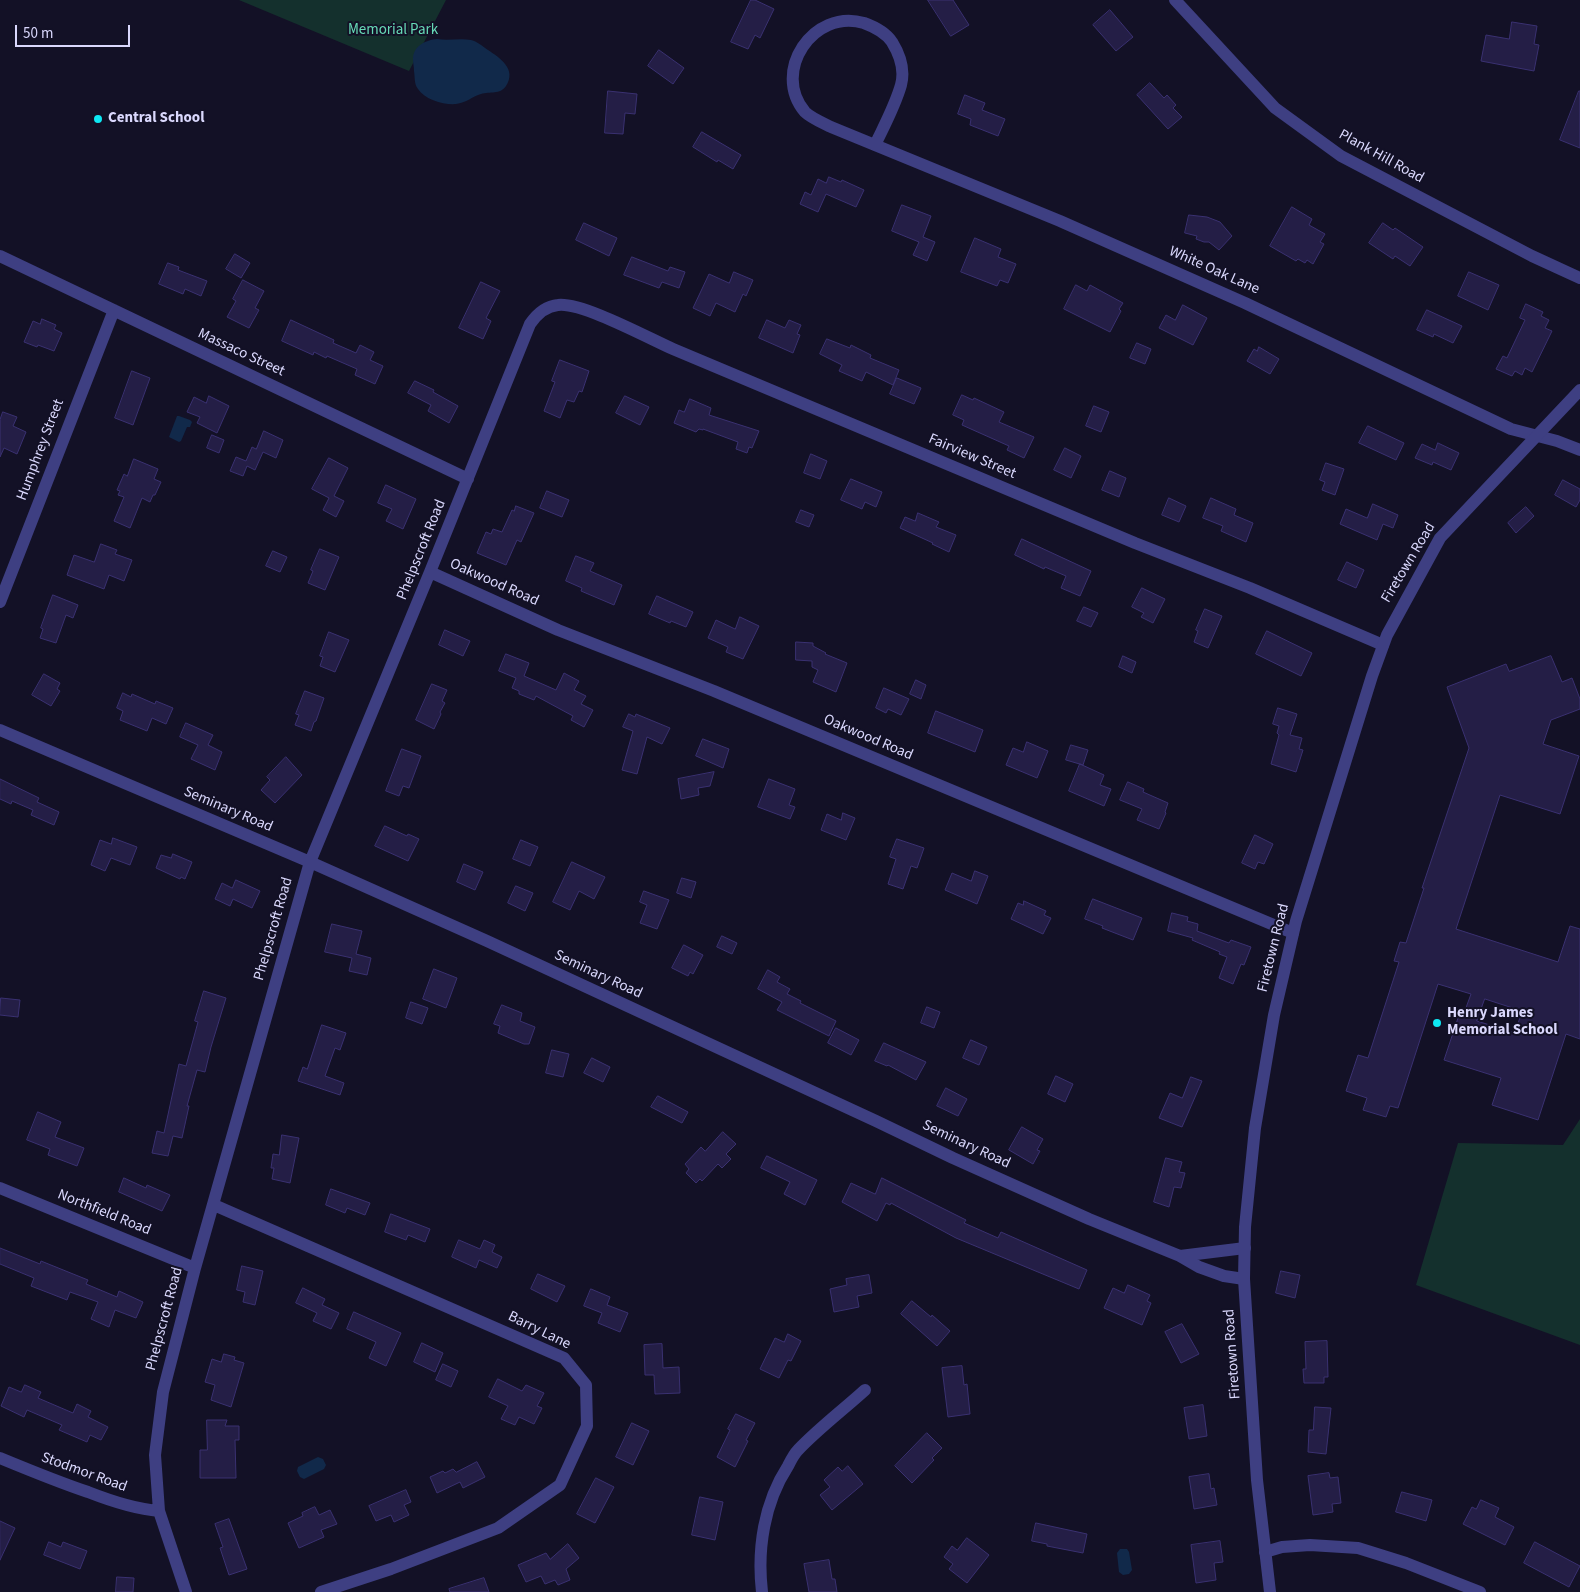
<!DOCTYPE html>
<html>
<head>
<meta charset="utf-8">
<style>
	body { margin:0 }
	#map { position:relative; width:1580px; height:1592px; overflow:hidden; background:#131126; font-family:"Source Sans 3",sans-serif }
	canvas { display:block }
	.scale { position:absolute; left:15px; top:25px; width:115px; height:22px; box-sizing:border-box; border:2px solid #dad8fd; border-top:0; padding-left:6px; font-size:15px; line-height:18px; white-space:nowrap; color:#dad8fd; -webkit-text-stroke:4px #131126; paint-order:stroke }
</style>
</head>
<body>
<div id="map">
<canvas width="1580" height="1592"></canvas>
<div class="scale">50 m</div>
</div>
<script>
const ctx = document.querySelector('canvas').getContext('2d');
ctx.lineJoin = 'round';
function paint(path, color) {
  ctx.fillStyle = color;
  ctx.fill(path, 'evenodd');
}
function strokePath(path, color, width, dash) {
  ctx.strokeStyle = color;
  ctx.lineWidth = width;
  ctx.lineCap = dash ? 'butt' : 'round';
  ctx.setLineDash(dash || []);
  ctx.stroke(path);
}
function drawText(font, color, halo, rows, align = 'center') {
  ctx.font = font + ' "Source Sans 3",sans-serif';
  ctx.lineWidth = 4;
  ctx.setLineDash([]);
  ctx.textBaseline = 'middle';
  ctx.strokeStyle = halo;
  ctx.fillStyle = color;
  for (const [text, x, y, turn = 0] of rows) {
    ctx.save();
    ctx.translate(x, y);
    ctx.rotate((+turn || 0) * Math.PI / 180);
    ctx.textAlign = isNaN(turn) ? turn : align;
    if (halo) ctx.strokeText(text, 0, 0);
    ctx.fillText(text, 0, 0);
    ctx.restore();
  }
}
const green = new Path2D(`
	M239,0h207l-37,71z
	M1580,1119v226l-164,-60 42,-142 105,2z`);
const water = new Path2D(`
	M437,39c11,2 23,-1 34,1 7,2 11,6 17,10 12,8 29,19 18,36 -6,9 -16,5 -25,8 -8,2 -15,9 -25,10 -12,1 -31,-4 -38,-15 -4,-5 -3,-12 -4,-18 0,-4 -1,-8 -1,-12 0,-13 13,-19 24,-20z
	M177,416h2l11,4 2,2 -2,5h-3l-6,14 -2,1 -10,-5z
	M318,1457l5,2 3,6 -2,4 -20,10 -4,-2 -3,-6 1,-4z
	M1120,1549h7l2,3 3,18 -3,4 -6,1 -4,-3 -2,-19z`);
const building = new Path2D(`
	M751,0h4l19,9 -14,29 -5,-3 -7,14 -17,-7z
	M928,0h25l16,25 -18,11z
	M1110,10l23,27 -17,14 -23,-26z
	M1512,22l25,4 -3,18 5,1 -5,26 -53,-10 5,-26 23,4z
	M659,50l25,18 -11,16 -25,-18z
	M1150,83l14,15 3,-3 9,10 -3,3 9,9 -14,12 -31,-34z
	M608,91l29,3 -2,20 -10,-1 -2,21 -18,-1z
	M1579,91h1v57l-20,-8z
	M965,95l20,8 -3,7 23,9 -7,17 -28,-11 1,-6 -13,-5z
	M702,132l39,23 -8,14 -15,-9 -1,2 -24,-15z
	M829,177l12,5 1,-2 22,10 -8,17 -30,-13 -8,18 -18,-8 5,-12 6,3 7,-16 8,4z
	M902,205l29,11 -8,21 12,5 -8,19 -14,-6 6,-13 -27,-11z
	M1292,207l20,12 -3,6 16,9 -5,8 4,2 -11,20 -6,-4 -2,3 -7,-4 -2,2 -26,-15z
	M1189,215l18,2 13,5 12,14 -13,14 -10,-8h-5l-8,-3 1,-3 -12,-3z
	M584,223l33,15 -8,18 -33,-16z
	M1383,223l10,7 2,-2 28,19 -13,19 -15,-10 -2,3 -24,-16z
	M975,238l26,11 -3,8 18,7 -8,19 -8,-3 -3,6 -36,-14z
	M235,254l15,9 -9,15 -15,-9z
	M632,257l36,14 2,-4 15,5 -6,16 -17,-6 -3,6 -35,-13z
	M168,263l11,4 -1,3 29,11 -6,15 -16,-7 -2,5 -24,-10z
	M734,272l19,8 -7,16 -3,-2 -8,18 -19,-9 -6,13 -17,-8 16,-34 20,9z
	M1469,272l30,13 -11,25 -30,-14z
	M243,280l21,11 -9,17 4,2 -10,18 -22,-11 9,-16 -3,-2z
	M481,282l19,9 -14,27 5,3 -8,18 -24,-11z
	M1076,285l11,6 3,-6 33,18 -4,6 2,2 -11,21 -46,-23z
	M1526,304l17,8 -2,4 8,4 -4,8 7,3 -20,41 -7,-4 -3,7 -7,-4 -3,5 -16,-7 7,-13 4,2 18,-38 -5,-2z
	M1183,305l24,13 -14,27 -34,-17 7,-13 9,5z
	M1427,310l35,16 -9,17 -19,-9 -1,3 -16,-7z
	M42,319l14,6 -2,4 8,4 -8,18 -16,-6 -1,2 -13,-5 9,-21 7,3z
	M291,320l43,20 -1,3 23,10 4,-8 14,7 -4,8 13,6 -8,18 -20,-9 2,-6 -30,-13 -1,2 -12,-6 -1,3 -31,-14z
	M767,320l18,8 4,-8 12,5 -4,9 3,1 -7,18 -34,-15z
	M827,339l23,9 1,-3 20,10 -1,3 29,12 -6,15 -27,-13 -4,9 -23,-10 3,-6 -22,-11z
	M1137,343l14,6 -6,15 -15,-6z
	M1259,347l20,12 -9,15 -23,-13 7,-12 3,2z
	M560,360l29,11 -7,21 -3,-1 -5,11 -7,-2 -7,18 -16,-7 11,-29 -3,-1z
	M132,371l18,7 -17,47 -18,-7z
	M897,378l24,10 -7,16 -24,-10z
	M415,381l19,9 -1,2 25,14 -9,17 -21,-12 3,-6 -23,-12z
	M962,395l11,5 1,-2 30,14 -5,10 35,15 -10,21 -17,-8 2,-4 -47,-21 2,-5 -11,-5z
	M209,396l20,10 -12,27 -20,-10 3,-6 -13,-5 7,-15 12,6z
	M625,396l24,11 -9,18 -24,-12z
	M690,399l21,9 -2,7 50,16 -7,17 -3,-1 -2,6 -11,-4 2,-7 -35,-13v1l-4,-1 -3,3 -22,-9 5,-13 5,2z
	M1094,406l15,6 -8,20 -15,-6z
	M3,412l14,5 -4,9 13,6 -9,22 -13,-6 -4,9v-37z
	M1368,426l36,17 -8,17 -37,-17z
	M264,431l19,9 -7,18 -13,-6 -8,18 -8,-4 -4,10 -13,-5 6,-14 10,4 6,-14 4,2z
	M212,435l12,5 -5,13 -12,-5z
	M1438,443l21,10 -8,17 -18,-8 -1,3 -17,-7 7,-14 13,6z
	M1065,448l16,8 -10,22 -17,-8z
	M811,454l16,7 -7,18 -16,-6z
	M329,458l19,10 -14,28 10,5 -8,16 -13,-7 6,-12 -17,-9z
	M134,459l24,10 -4,10 7,3 -6,13h-2l-3,7 -8,-4 -12,30 -16,-7 10,-24 -6,-2 2,-4 -3,-1 7,-16 3,2z
	M1326,463l18,6 -9,26 -13,-5 3,-8 -5,-2z
	M1110,471l16,7 -7,19 -17,-7z
	M851,479l31,13 -6,15 -11,-5 -3,7 -21,-9z
	M1563,480l17,9v11l-4,7 -21,-12z
	M386,485l30,14 -13,30 -17,-8 6,-12 -14,-6z
	M547,491l22,9 -7,17 -22,-9z
	M1169,498l17,8 -7,16 -17,-7z
	M1211,498l25,11 -2,6 19,8 -7,19 -25,-11 2,-5 -20,-8z
	M1373,504l25,11 -5,13 -10,-4 -6,16 -37,-16 6,-15 21,9z
	M516,506l18,7 -13,29 -4,-2 -11,25 -29,-12 9,-21 5,2 2,-5 9,3 10,-22 2,1z
	M1526,507l8,9 -18,17 -8,-10z
	M801,510l13,5 -5,12 -13,-5z
	M918,513l21,9 -3,5 20,8 -7,17 -17,-8 1,-1 -33,-15 5,-11 10,4z
	M1022,539l69,32 -11,25 -19,-8 5,-12 -21,-9 -1,2 -29,-14z
	M101,544l16,6 -2,4 17,6 -8,21 -15,-6 -5,14 -37,-14 7,-20 20,7z
	M320,549l19,8 -14,33 -17,-7 5,-12 -2,-1z
	M273,551l14,6 -7,15 -14,-6z
	M576,556l18,7 -4,8 32,14 -8,20 -33,-14 1,-3 -16,-7z
	M1347,562l17,8 -8,18 -18,-8z
	M1142,588l23,11 -12,24 -12,-6 3,-4 -12,-6z
	M53,595l25,10 -5,13 -7,-3 -10,28 -16,-5 3,-9 -2,-1z
	M657,596l36,16 -7,15 -15,-6 -1,2 -21,-9z
	M1084,607l14,6 -7,14 -14,-6z
	M1205,609l17,7 -14,32 -14,-6 4,-11 -2,-1z
	M740,617l19,9 -16,33 -17,-7 2,-5 -20,-9 8,-18 19,9z
	M445,630l25,11 -7,15 -24,-11z
	M1267,631l45,22 -11,23 -45,-22z
	M329,632l20,8 -14,32 -15,-6 3,-9 -3,-1z
	M796,642l17,1v3l13,7 -1,1 22,9 -11,29 -23,-10 5,-12 -6,-3v-6l-16,-1z
	M506,654l23,9 -5,13 32,14 8,-17 15,8 -5,9 12,6 -5,8 12,6 -9,17 -13,-7 2,-4 -37,-20 -2,4 -15,-6v-3l-7,-3 4,-10 -17,-7z
	M1123,656l13,6 -4,11 -13,-6z
	M1551,656l11,26 10,-4 8,21v10l-29,11 -8,24 36,12 -19,58 -60,-19 -44,134 102,33 12,-36 10,3v110l-14,-5 -28,86 -46,-15 9,-27 -57,-18 15,-45 4,1 8,-22 -33,-10 -40,124 -8,-2 -4,11 -23,-7 4,-12 -21,-7 12,-36 10,3 31,-96 -5,-1 6,-19 6,1 18,-55h-2l47,-140 -22,-61 59,-23 3,7zM1485,999l37,12 -7,22 -38,-12z
	M44,674l16,9 -3,6 3,2 -9,15 -19,-11z
	M916,680l10,5 -5,14 -11,-5z
	M432,684l15,6 -5,11 3,2 -5,9 1,2 -7,15 -18,-9z
	M884,688l25,11 -8,16 -13,-6 -2,4 -10,-5z
	M305,691l19,7 -8,23 -2,1 -3,9 -16,-6 4,-10 -3,-1z
	M123,693l8,4 1,-3 23,10 1,-3 17,7 -7,16 -14,-6 -5,13 -27,-11 3,-9 -6,-3z
	M1278,708l19,6 -7,21 12,3 -3,11 4,1 -7,22 -25,-8 8,-29 -2,-2 2,-7 -6,-2z
	M936,711l47,19 -8,22 -47,-19z
	M629,714l6,3 1,-3 34,14 -8,16 -15,-7 -10,37 -15,-4 11,-39 -10,-4z
	M186,723l27,12 -5,10 14,7 -7,18 -24,-11 7,-14 -18,-8z
	M703,739l26,10 -6,19 -27,-12z
	M1027,742l21,9 -11,27 -31,-13 7,-17 10,4z
	M1071,745l17,5 -5,15 -17,-5z
	M402,749l19,7 -12,32 -6,-2 -4,10 -13,-5z
	M286,757l16,18 -27,28 -14,-13 9,-10 -3,-3z
	M1080,764l24,11 -4,10 11,4 -7,17 -35,-15z
	M714,772l-4,14 -12,2 1,7 -18,4 -3,-20z
	M0,779l39,19 -2,4 22,10 -5,13 -23,-10 2,-5 -21,-9 -1,3 -11,-5z
	M769,779l26,10 -6,16 6,2 -5,12 -32,-12z
	M1128,782l16,7 -1,3 25,11 -3,9 1,1 -7,16 -22,-9 5,-11 -22,-9z
	M843,813l12,5 -9,22 -25,-10 6,-16 14,6z
	M385,826l22,10 1,-2 11,5 -11,22 -33,-15z
	M1255,835l18,9 -9,20 -6,-2 -3,7 -13,-6z
	M113,838l24,9 -7,18 -19,-7 -6,13 -14,-6 9,-25 11,4z
	M897,839l27,9 -7,20 -6,-2 -8,23 -15,-5 8,-25 -6,-2z
	M521,840l17,7 -8,19 -17,-7z
	M173,854l19,8 -7,17 -4,-2 -1,2 -24,-11 5,-13 10,3z
	M572,862l33,15 -11,22 -15,-8 -9,19 -17,-8z
	M464,864l19,8 -8,18 -18,-8z
	M975,871l13,5 -11,28 -32,-14 7,-17 19,8z
	M682,878l14,4 -5,16 -14,-5z
	M236,880l24,11 -8,17 -19,-9 -3,7 -15,-7 7,-16 10,5z
	M516,886l17,7 -8,18 -17,-8z
	M644,891l25,9 -12,29 -17,-6 7,-18 -7,-3z
	M1093,899l49,19 -9,22 -31,-12 1,-2 -18,-7z
	M1024,901l22,10 -2,4 7,3 -8,16 -32,-15 7,-16 5,2z
	M1172,913l16,4 -1,4 11,3 -1,7 32,12 2,-3 20,7 -7,18 -3,-1 -8,20 -14,-6 8,-21 -8,-3 1,-2 -28,-12 1,-2 -25,-7z
	M332,924l30,7 -6,23 15,4 -4,17 -18,-4 3,-13 -27,-6z
	M722,936l15,7 -5,11 -15,-7z
	M684,945l19,10 -10,19 -3,-2 -2,4 -16,-8z
	M434,969l23,9 -11,30 -23,-9z
	M768,970l12,7 -3,5 13,7 -3,5 14,7 -1,2 36,18 -7,15 -52,-26 5,-8 -24,-13z
	M204,991l22,7 -15,49 -6,25 -8,-2 -10,36h2l-7,32 -9,-2 -5,20 -16,-3 5,-22 7,2 15,-69 7,2 12,-44 -3,-1z
	M1,998l19,2 -2,17 -18,-2z
	M411,1002l17,6 -6,16 -16,-6z
	M502,1005l20,8 -2,8 15,6 -6,17h-5l-26,-11 2,-7 -6,-2z
	M927,1007l13,5 -6,16 -13,-5z
	M322,1025l24,8 -6,17 -5,-2 -10,28 19,7 -4,12 -42,-14 5,-14 4,2z
	M836,1028l23,12 -8,15 -23,-12z
	M971,1040l16,7 -8,18 -16,-7z
	M884,1043l42,19 -10,18 -28,-15 -1,1 -12,-5z
	M552,1050l17,4 -6,23 -17,-4z
	M592,1058l18,9 -7,15 -19,-9z
	M1056,1076l17,8 -8,18 -17,-8z
	M1191,1077l11,4 -20,46 -23,-9 11,-25 12,5z
	M946,1088l21,11 -9,17 -21,-10z
	M658,1096l30,16 -6,11 -31,-16z
	M38,1112l23,10 -6,15 29,11 -7,18 -29,-11 2,-6 -23,-9z
	M1022,1127l21,12 -6,11 3,1 -7,13 -24,-14z
	M723,1132l13,12 -10,10 5,5 -9,9 -4,-4 -16,17 -2,-2 -4,4 -10,-10 3,-4 -4,-5 16,-17 4,4z
	M282,1135l17,3 -9,45 -18,-4 2,-11h-3l2,-14 6,1z
	M767,1156l50,24 -12,25 -21,-11 6,-12 -29,-14z
	M1166,1158l16,4 -3,10 6,1 -4,15 -7,-1 -5,20 -15,-5z
	M124,1178l22,10 1,-3 23,10 -8,16 -43,-19z
	M882,1178l84,42 -2,3 34,15 3,-6 86,38 -8,19 -123,-51 -65,-35 -1,2 -4,-2 -9,18 -35,-19 9,-19 24,11z
	M331,1189l39,14 -5,12 -18,-7 -2,5 -19,-8z
	M391,1214l39,15 -5,13 -17,-7 -2,5 -21,-8z
	M459,1240l21,9 4,-9 11,5 -3,7 10,5 -5,11 -18,-8 -3,8 -24,-11z
	M0,1248l40,16 1,-3 47,19 -2,4 31,13 2,-6 24,11 -7,16 -21,-8 -6,17 -18,-8 7,-17 -28,-10 -3,8 -36,-14 3,-8 -34,-14z
	M242,1266l21,5 -8,34 -12,-3 2,-10 -8,-2z
	M1281,1271l19,4 -5,23 -19,-5z
	M538,1274l27,12 -8,16 -26,-13z
	M869,1275l3,18 -15,3 2,11 -25,5 -4,-23 17,-4 -1,-6z
	M1128,1285l22,10 -3,6 4,2 -9,22 -38,-17 9,-20 11,5z
	M303,1288l22,11 -3,6 17,8 -8,16 -18,-8 4,-8 -21,-10z
	M591,1289l19,8 -3,8 21,8 -8,19 -22,-9 4,-10 -18,-7z
	M912,1301l19,16 1,-2 18,16 -13,15 -36,-32z
	M354,1312l47,21 -15,33 -17,-8 7,-16 -29,-13z
	M1182,1324l17,30 -18,9 -16,-31z
	M788,1334l13,7 -10,20 -3,-1 -9,18 -19,-9 15,-31 9,4z
	M1327,1341l1,36h-4v6h-20l-1,-14h3l-1,-27z
	M422,1343l21,10 -8,19 -21,-10z
	M662,1344l1,24 16,-1 1,26 -25,1 -1,-19h-9l-1,-30z
	M224,1354l11,3 -1,3 10,3 -13,44 -20,-7 4,-15 -10,-3 7,-23 9,3z
	M443,1364l15,7 -7,16 -15,-7z
	M962,1366l2,19 3,-1 3,30 -22,3 -6,-49z
	M498,1379l24,12 4,-6 18,8 -7,13 5,2 -8,16 -15,-7 -4,8 -14,-6 7,-13 -19,-9z
	M25,1385l16,7 -3,6 35,15 4,-9 14,7 -3,6 20,10 -7,13 -11,-5 -3,7 -28,-12 3,-5 -35,-15 -3,7 -23,-11 8,-19 12,5z
	M1203,1405l4,31 -18,3 -5,-31z
	M1315,1407l16,1 -5,46 -18,-2 1,-22h4z
	M736,1414l19,9 -9,17 2,1 -13,26 -18,-10 13,-27 -2,-1z
	M207,1420h20l-2,6h14v14h-4l1,38h-36v-28h7z
	M632,1423l17,8 -16,34 -17,-8z
	M927,1433l15,15 -10,10 2,2 -22,23 -17,-17z
	M477,1462l8,15 -22,11 -3,-6 -23,11 -7,-16 13,-6 2,2 8,-4 3,3z
	M848,1466l15,18 -31,26 -12,-15 10,-8 -6,-7 14,-13 4,4z
	M1329,1473l1,5 8,-1 3,26 -9,1 1,8 -20,3 -5,-39z
	M1209,1474l2,15 3,-1 3,17 -23,4 -5,-32z
	M596,1478l18,9 -19,36 -18,-9z
	M406,1490l5,12 -7,3 5,10 -15,7 -3,-7 -15,6 -7,-15z
	M1402,1492l30,8 -6,21 -30,-9z
	M700,1497l23,5 -8,38 -23,-5z
	M1481,1500l18,8 -4,9 19,10 -9,18 -42,-21 9,-17 4,2z
	M315,1507l4,8 11,-5 7,14 -16,6 3,7 -25,11 -11,-25 15,-7 -1,-3z
	M229,1519l18,50 -18,6 -9,-27 3,-1 -8,-23z
	M0,1521l15,7 -15,32z
	M1036,1523l51,11 -4,19 -36,-7v-2l-15,-3z
	M967,1538l22,17 -22,28 -18,-14 4,-5 -9,-7 8,-11 5,4z
	M1220,1541l3,21 -9,1 2,17 -20,3 -5,-38z
	M49,1542l12,5 2,-5 24,9 -7,18 -36,-14z
	M1535,1542l45,24 -11,21 -45,-24z
	M568,1544l11,14 -13,11 4,11 -12,5 -3,-5 -10,4 -4,-8 -15,6 -8,-17 28,-12 4,6z
	M829,1560l3,19h3l2,13h-28l-5,-28z
	M117,1577l17,1 -1,14h-17z
	M484,1578l5,14h-39l-1,-3z`);
const minor = new Path2D(`
	M875,145c9,-19 20,-39 26,-60 4,-15 -1,-30 -9,-43 -6,-9 -17,-15 -28,-19 -51,-15 -93,49 -59,89 6,6 18,11 26,15l229,94 185,82 266,126 46,12 23,9
	M0,256l468,223
	M430,572l128,58 156,61 579,242
	M0,602l114,-292
	M0,730l310,132 177,79 389,180 77,37 136,61 91,37 19,11 25,9 20,3
	M0,1188l195,80
	M214,1205l350,153 22,27 1,41 -27,59 -62,43 -107,41 -70,23
	M1180,1256l65,-8
	M0,1458c29,12 58,24 88,34 23,9 46,17 71,19
	M1265,1552l17,-5 28,-2 48,3 48,15 74,29
	M186,1592l-27,-81 -4,-56 8,-63 32,-124 115,-406 120,-290 100,-248c7,-10 15,-18 28,-19 24,-3 90,33 115,44l462,194 115,45 133,57
	M762,1592c-5,-43 2,-89 26,-126 3,-6 6,-12 10,-16 21,-22 45,-40 67,-60`);
const tertiary = new Path2D(`
	M1175,0l100,108 66,48 191,100 48,22
	M1270,1592l-13,-112 -13,-201 1,-52 10,-99 19,-113 22,-94 76,-245 15,-41 53,-97 140,-148`);
const markers = [
	[98,119,5,"#0ee8f3"],
	[1437,1023,5,"#0ee8f3"]
];
const parkNames = [
	["Memorial Park",393,31]
];
const poiNames = [
	["Central School",108,119],
	["Henry James",1447,1014],
	["Memorial School",1447,1031]
];
const streetNames = [
	["Plank Hill Road",1381,157,29],
	["White Oak Lane",1214,271,24],
	["Massaco Street",241,353,25],
	["Humphrey Street",41,450,-69],
	["Fairview Street",972,457,23],
	["Phelpscroft Road",422,550,-68],
	["Firetown Road",1409,563,-59],
	["Oakwood Road",494,583,24],
	["Oakwood Road",868,738,23],
	["Seminary Road",228,810,23],
	["Phelpscroft Road",274,929,-74],
	["Firetown Road",1274,948,-76],
	["Seminary Road",598,975,25],
	["Seminary Road",966,1145,25],
	["Northfield Road",104,1213,22],
	["Phelpscroft Road",165,1319,-75],
	["Barry Lane",539,1331,26],
	["Firetown Road",1233,1354,-94],
	["Stodmor Road",84,1473,20]
];
paint(green, '#14302d');
paint(water, '#11294a');
paint(building, '#241e46');
strokePath(building, '#3a3171', 1);
strokePath(minor, '#3e3f82', 12);
strokePath(tertiary, '#3e3f82', 12);
for (const [x, y, r, color] of markers) {
  const dot = new Path2D();
  dot.arc(x, y, r, 0, 2 * Math.PI);
  ctx.fillStyle = color;
  ctx.fill(dot);
  strokePath(dot, '#131126', 2);
}
drawText('15px', '#67dab7', '#131126', parkNames);
drawText('bold 15px', '#dad8fd', '#131126', poiNames, 'left');
drawText('15px', '#dad8fd', '#131126', streetNames);
</script>
</body>
</html>
